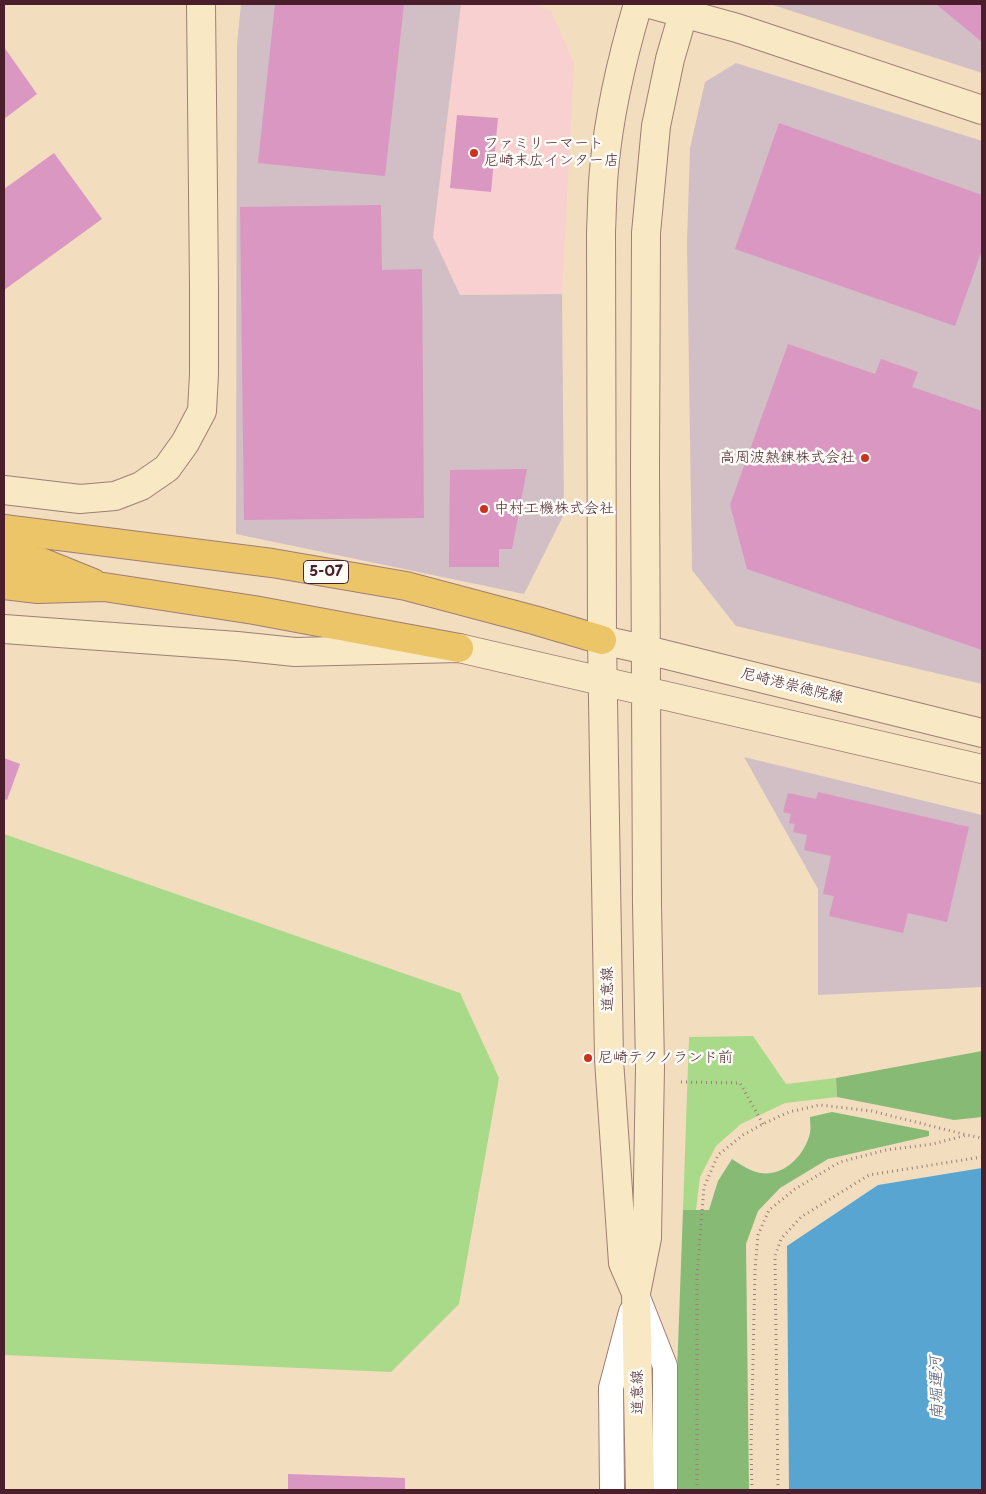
<!DOCTYPE html>
<html>
<head>
<meta charset="utf-8">
<style>
	body { margin:0 }
	#map { position:relative; width:986px; height:1494px; overflow:hidden; background:#f3ddbf; font-family:"Playpen Sans",sans-serif }
	canvas { display:block }
	.frame { position:absolute; inset:0; border:5px solid #4a1f2b; pointer-events:none }
</style>
</head>
<body>
<div id="map">
<canvas width="986" height="1494"></canvas>
<div class="frame"></div>
</div>
<script>
const ctx = document.querySelector('canvas').getContext('2d');
ctx.lineJoin = 'round';
function paint(path, color) {
  ctx.fillStyle = color;
  ctx.fill(path, 'evenodd');
}
function strokePath(path, color, width, dash) {
  ctx.strokeStyle = color;
  ctx.lineWidth = width;
  ctx.lineCap = dash ? 'butt' : 'round';
  ctx.setLineDash(dash || []);
  ctx.stroke(path);
}
function drawText(font, color, halo, rows, align = 'center') {
  ctx.font = font + ' "Playpen Sans","Klee One",sans-serif';
  ctx.lineWidth = 5;
  ctx.setLineDash([]);
  ctx.textBaseline = 'middle';
  ctx.strokeStyle = halo;
  ctx.fillStyle = color;
  for (const [text, x, y, turn = 0] of rows) {
    ctx.save();
    ctx.translate(x, y);
    ctx.rotate((+turn || 0) * Math.PI / 180);
    ctx.textAlign = isNaN(turn) ? turn : align;
    if (halo) ctx.strokeText(text, 0, 0);
    ctx.fillText(text, 0, 0);
    ctx.restore();
  }
}
const built = new Path2D(`
	M461,4h74l16,7 23,52 -12,231 -102,1 -27,-57z`);
const industrial = new Path2D(`
	M241,4h220l-28,233 27,58 102,-1 2,220 -40,80 -288,-60 1,-490z
	M770,4h212v69z
	M736,63l246,78v543l-246,-58 -44,-56 -5,-328 3,-94 15,-66z
	M744,757l238,58v172l-164,8v-106z`);
const green = new Path2D(`
	M4,834l456,159 39,85 -40,226 -68,68 -387,-17z
	M753,1036l33,48 50,-6 1,19 -52,6 -44,21 -25,22 -16,31 -4,33h-13l6,-173z`);
const forest = new Path2D(`
	M982,1051v66l-28,3 -117,-23 -1,-19z
	M832,1112l97,19v5l-101,23 -48,29 -22,23 -12,33 3,246h-72v-117l6,-163h26l9,-29 14,-22c9,6 18,12 28,14 24,4 45,-18 50,-40 1,-5 0,-11 0,-16z`);
const water = new Path2D(`
	M982,1168v322h-193l-2,-244 91,-61z`);
const building = new Path2D(`
	M275,4h129l-19,172 -127,-13z
	M936,4h46v38z
	M4,47l33,47 -33,25z
	M457,115l41,3 -7,74 -41,-4z
	M779,123l203,72v55l-27,76 -220,-77z
	M54,153l48,66 -98,71v-101z
	M381,205l1,65 40,-1 2,249 -180,2 -4,-313z
	M788,344l87,30 6,-15 37,13 -6,15 70,24v239l-235,-81 -17,-64z
	M527,469l-15,80h-13v18h-50l1,-97z
	M4,758l16,6 -13,36 -3,-1z
	M818,792l151,35 -22,95 -39,-9 -5,20 -74,-17 5,-20 -11,-2 8,-38 -27,-6 3,-15 -14,-3 2,-8 -6,-1 2,-9 -8,-2 5,-19 28,6z
	M288,1474l117,4v12h-117z`);
const path = new Path2D(`
	M681,1082l59,1 23,41
	M697,1490v-215l7,-88 14,-32 25,-20 20,-11 26,-12 31,-7 52,6 95,24
	M752,1490l-1,-41 4,-179 3,-35 11,-25 26,-21 45,-27 46,-12 47,-6 34,-9 15,3
	M778,1490l-3,-234 6,-17 20,-22 68,-42 113,-18`);
const street = new Path2D(`
	M639,1300l26,66v124
	M612,1490l-1,-102 20,-76`);
const secondary = new Path2D(`
	M650,4l87,24 245,82
	M4,490l76,9 35,-3 26,-10 26,-18 18,-25 17,-32 2,-37v-87l-3,-283
	M4,629l233,17 58,6 164,-4 523,121
	M602,640l45,10 335,83
	M636,1293l-13,-30 -14,-203 -7,-420 -1,-408c1,-21 1,-42 3,-62 5,-57 18,-112 34,-166
	M640,1490l-4,-197 11,-55 3,-171 -3,-163 -2,-434 1,-237 10,-107 14,-67 16,-55`);
const highway = new Path2D(`
	M4,529l268,34 134,23 128,34 68,20
	M4,557l37,5 52,21
	M4,585l34,4 66,-2 150,23 205,38`);
const markers = [
	[474,153,5,"#c8321e"],
	[865,458,5,"#c8321e"],
	[484,509,5,"#c8321e"],
	[588,1058,5,"#c8321e"]
];
const shields = [
	[326,572,45]
];
const shieldNames = [
	["5-07",326,572]
];
const poiNames = [
	["ファミリーマート",484,144],
	["尼崎末広インター店",484,161],
	["高周波熱錬株式会社",855,458,"right"],
	["中村工機株式会社",494,509],
	["尼崎テクノランド前",598,1058]
];
const streetNames = [
	["尼崎港崇徳院線",792,686,14],
	["道意線",608,989,-91],
	["道意線",638,1392,-91]
];
const waterNames = [
	["南堀運河",937,1388,-92]
];
paint(built, '#f7d0cf');
paint(industrial, '#d2bec5');
paint(green, '#a8da89');
paint(forest, '#86ba75');
paint(water, '#59a5d1');
paint(building, '#d997c2');
strokePath(street, '#9e7e75', 26);
strokePath(secondary, '#9e7e75', 30);
strokePath(highway, '#9e7e75', 30);
strokePath(path, '#9e7e75', 3, [1, 4]);
strokePath(street, '#fff', 24);
strokePath(secondary, '#f8e8c3', 28);
strokePath(highway, '#edc569', 28);
for (const [x, y, r, color] of markers) {
  const dot = new Path2D();
  dot.arc(x, y, r, 0, 2 * Math.PI);
  ctx.fillStyle = color;
  ctx.fill(dot);
  strokePath(dot, '#fdfcf7', 2);
}
for (const [x, y, w] of shields) {
  const box = new Path2D();
  box.roundRect(x - w / 2, y - 11.5, w, 23, 4);
  ctx.fillStyle = '#fdfcf7';
  ctx.fill(box);
  strokePath(box, '#4a1f2b', 1);
}
drawText('bold 14px', '#4a1f2b', null, shieldNames);
drawText('15px', '#4a1f2b', '#fdfcf7', poiNames, 'left');
drawText('15px', '#4a1f2b', '#fdfcf7', streetNames);
drawText('italic 16px', '#515b76', '#fdfcf7', waterNames);
</script>
</body>
</html>
